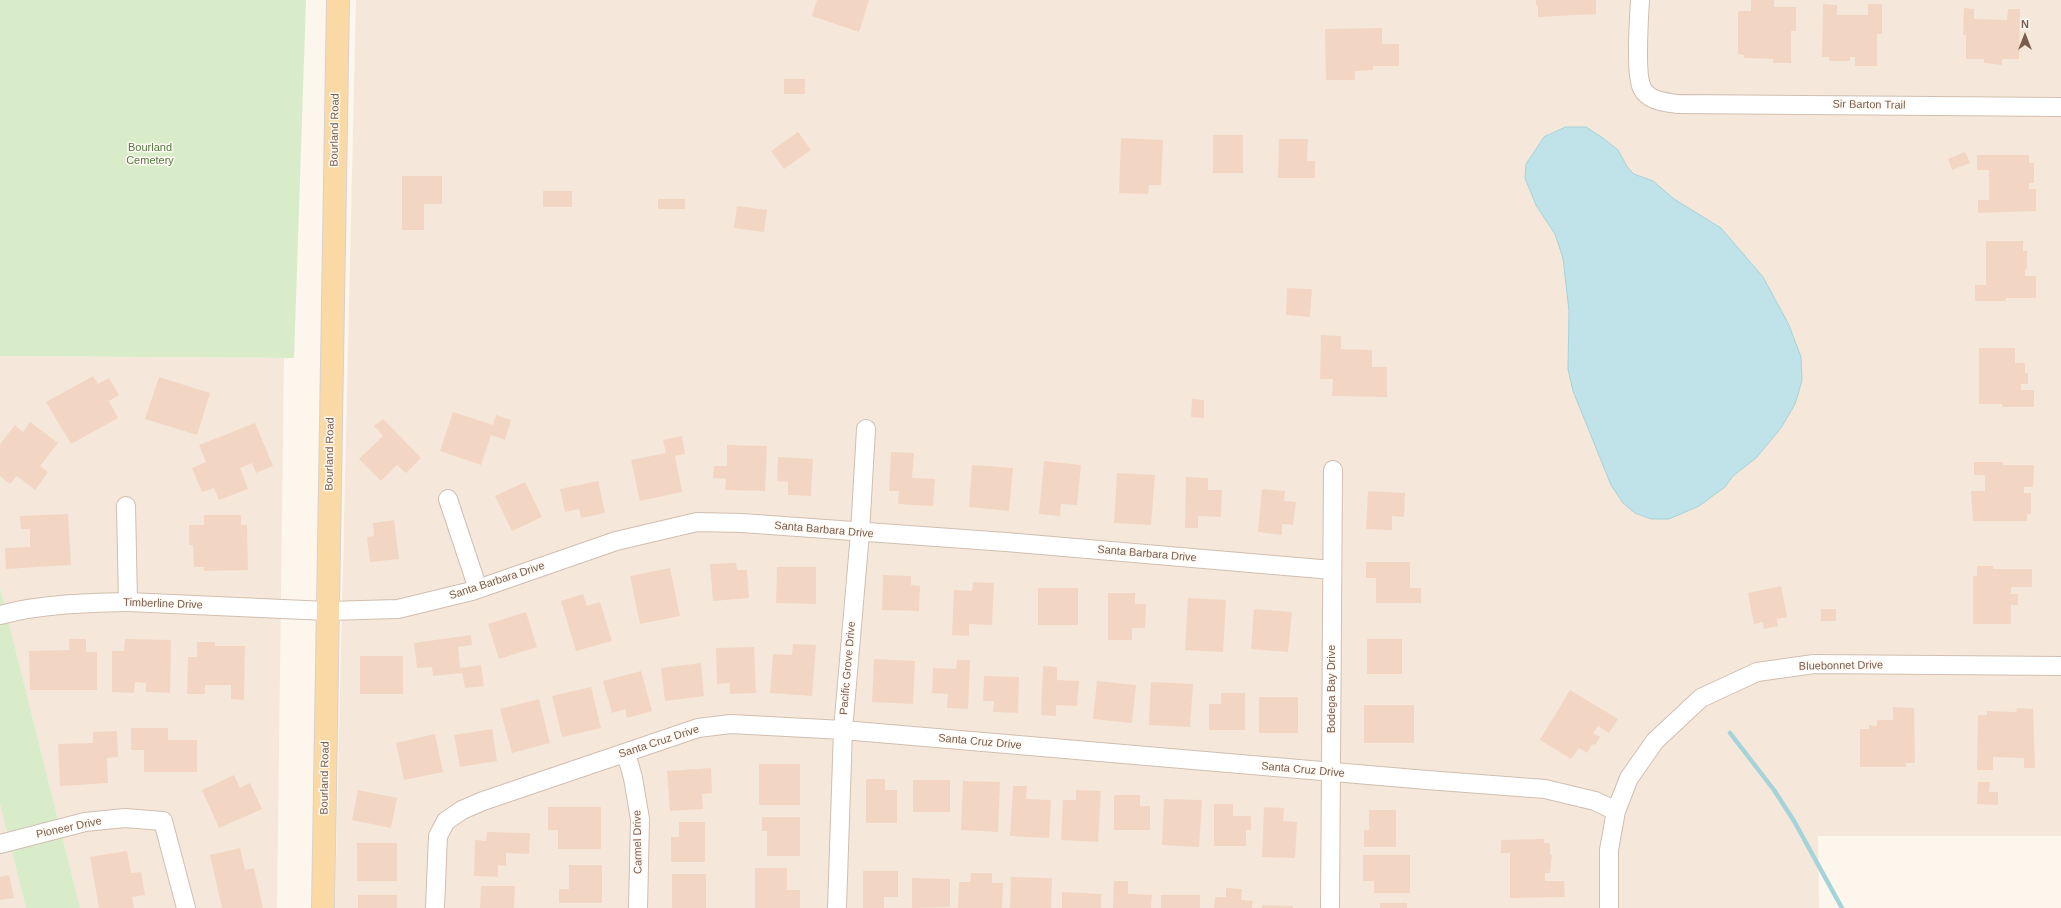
<!DOCTYPE html>
<html>
<head>
<meta charset="utf-8">
<style>
	body { margin:0 }
	#map { position:relative; width:2061px; height:908px; overflow:hidden; background:#fdf6ec; font-family:Helvetica,sans-serif }
	canvas { display:block }
	.north { position:absolute; left:2005px; top:16px; width:40px; height:40px; -webkit-text-stroke:3px #fffaf3; paint-order:stroke; rotate:0deg; font-size:11px; font-weight:700; line-height:16px; text-align:center; color:#7a5c4d }
	.north::after { content:''; display:block; margin:auto; width:14px; height:18px; background:#7a5c4d; clip-path:polygon(50% 0,100% 100%,50% 72%,0 100%) }
</style>
</head>
<body>
<div id="map">
<canvas width="2061" height="908"></canvas>
<div class="north">N</div>
</div>
<script>
const ctx = document.querySelector('canvas').getContext('2d');
ctx.lineJoin = 'round';
function paint(path, color) {
  ctx.fillStyle = color;
  ctx.fill(path, 'evenodd');
}
function strokePath(path, color, width, dash) {
  ctx.strokeStyle = color;
  ctx.lineWidth = width;
  ctx.lineCap = dash ? 'butt' : 'round';
  ctx.setLineDash(dash || []);
  ctx.stroke(path);
}
function drawText(font, color, halo, rows, align = 'center') {
  ctx.font = font + ' Helvetica,sans-serif';
  ctx.lineWidth = 3;
  ctx.setLineDash([]);
  ctx.textBaseline = 'middle';
  ctx.strokeStyle = halo;
  ctx.fillStyle = color;
  for (const [text, x, y, turn = 0] of rows) {
    ctx.save();
    ctx.translate(x, y);
    ctx.rotate((+turn || 0) * Math.PI / 180);
    ctx.textAlign = isNaN(turn) ? turn : align;
    if (halo) ctx.strokeText(text, 0, 0);
    ctx.fillText(text, 0, 0);
    ctx.restore();
  }
}
const residential = new Path2D(`
	M356,0h1705v836h-243l1,72h-1484z
	M0,356l284,2 -7,550h-197l-80,-320z
	M0,804l26,104h-26z`);
const green = new Path2D(`
	M0,0h306l-12,358 -294,-2z
	M0,588l80,320h-54l-26,-104z`);
const water = new Path2D(`
	M1566,127h20l17,11 15,12 10,18 6,6 19,7 21,18 47,29 42,49 26,48 12,32 1,23 -3,11 -4,13 -14,24 -25,30 -23,18 -8,11 -26,19 -30,13h-18l-16,-6 -12,-10 -12,-18 -38,-94 -5,-22 1,-58 -6,-53 -8,-24 -19,-29 -11,-27 1,-14 18,-27z`);
const stream = new Path2D(`
	M1730,733l44,57 20,31 48,87`);
const building = new Path2D(`
	M817,0h52l-10,32 -47,-16z
	M1536,0h60v14l-58,3v-11l-2,-1z
	M1751,0h23v7h22v24h-5v32h-18v-4l-29,-1v-3l-6,-1v-43h13z
	M1823,4l14,1v10h31v-11h14v30h-5v32h-22v-9h-5v4h-21v-4h-7z
	M1964,8l10,1v10l33,1 1,-11h12l-1,50h-17v6l-18,-2v-4h-18v-24h-3z
	M1382,28v16h17v22h-26v4l-18,1v9h-29l-1,-51z
	M784,79h21v15h-21z
	M798,132l13,18 -27,19 -13,-18z
	M1213,135h30v38h-30z
	M1121,138l42,2 -2,45h-12l-1,9 -29,-1z
	M1279,139h29l-1,22h8v17h-37z
	M1965,152l5,11 -18,7 -4,-11z
	M1977,155h52v8h5v20h-5v6h7v22l-58,2v-13h11v-30h-12z
	M402,176h40v28h-18v26h-22z
	M543,191h29v16h-29z
	M658,199h27v10h-27z
	M737,206l30,4 -3,22 -30,-4z
	M1986,241h37v10h4v18h-2v7h11v22h-30v3h-31v-16h11z
	M1287,288l25,1 -2,28 -24,-2z
	M1321,335l20,1v13l31,1v17h15v30l-55,-1 1,-17h-13z
	M1979,348h36v15h10v10h3v11h-7v6h13v17h-32v-3h-23z
	M93,376l5,8 11,-6 10,17 -10,6 9,17 -47,26 -25,-42z
	M159,377l51,16 -13,42 -52,-16z
	M1192,399l12,1v18l-13,-1z
	M453,412l40,13 3,-10 15,5 -6,20 -14,-5 -10,30 -41,-14z
	M383,419l38,39 -15,15 -9,-8 -16,16 -22,-22 24,-23 -9,-10z
	M30,422l28,21 -18,23 8,6 -13,18 -18,-14 -7,8 -10,-8v-32l15,-19 8,7z
	M255,423l18,43 -17,7 -4,-10 -12,5 8,21 -29,11 -5,-12 -12,4 -10,-24 14,-6 -7,-17z
	M682,436l3,18 -10,2 7,36 -42,9 -9,-41 35,-7 -3,-13z
	M727,445l40,1 -2,45 -40,-1 1,-11 -13,-1 1,-12h13z
	M891,452l23,1 -2,25 23,1 -2,27 -35,-2 1,-13h-10z
	M778,457l35,2 -2,37 -23,-1v-13l-11,-1z
	M1044,461l37,4 -4,40 -16,-1 -1,12 -21,-2z
	M1974,462h29v3h31l-1,22h-9v6h7v21h-4v7h-54l-2,-30h14v-16h-11z
	M972,465l41,3 -4,43 -40,-4z
	M1117,473l38,2 -4,50 -37,-2z
	M1186,477l22,1v12h14l-1,27 -23,-1v12h-13z
	M598,481l7,32 -24,5 -2,-9 -14,3 -5,-23z
	M525,482l17,35 -30,14 -17,-35z
	M1262,489l23,2 -1,10 12,1 -3,23 -11,-1v11l-24,-3z
	M1368,491l37,2 -1,24 -12,-1v14l-26,-1z
	M68,514l3,51 -65,4 -1,-21 25,-1v-18h-9l-1,-13z
	M204,515h37v10h6l1,45 -44,1v-4h-10l-1,-22h-4v-20h15z
	M394,520l5,39 -29,3 -3,-25 7,-1 -1,-13z
	M1366,562h44v26h11v15h-45v-25h-10z
	M736,563l1,7h10l2,28 -36,3 -3,-37z
	M1977,566h16v3h39v18h-21v7h7v11h-7v19h-38v-48h4z
	M777,567h39v37l-40,-1z
	M670,568l10,48 -40,8 -10,-48z
	M883,575l28,1v9l9,1 -1,25 -37,-1z
	M973,582l21,1 -2,42 -23,-1v12l-17,-1 2,-45 18,1z
	M1781,586l6,31 -10,2 1,7 -14,3 -1,-7 -9,2 -6,-31z
	M1038,588h40v37h-40z
	M1108,593h27v11h11l-1,24h-13v12h-24z
	M583,594l4,12 13,-4 12,39 -36,10 -15,-50z
	M1188,598l38,2 -3,52 -38,-2z
	M1254,609l38,3 -4,40 -37,-3z
	M1821,609h15v12h-15z
	M526,612l11,35 -38,12 -11,-35z
	M471,635l1,10 -14,2 2,21 21,-3 3,21 -19,2 -3,-15 -29,3 -1,-9 -15,1 -3,-25z
	M69,639h17v13h11v38h-67l-1,-39 40,-1z
	M125,639l46,1 -1,53 -24,-1v-9l-11,-1 -1,11 -22,-1v-41h12z
	M1367,639h35v35h-35z
	M197,642h18v4h30l-1,54 -13,-1v-14h-26v9h-18l1,-37h9z
	M793,644l23,1 -4,51 -42,-3 3,-39 19,1z
	M754,647l2,46 -26,1v-11l-13,1 -1,-36z
	M360,656h43v38h-43z
	M874,659l41,2 -2,43 -41,-2z
	M957,660h13l-2,49 -21,-1 1,-14 -16,-1 1,-25 23,1z
	M701,663l3,33 -39,5 -4,-33z
	M1043,666l14,1v13l22,1 -2,25 -21,-1v11l-15,-1z
	M641,671l11,40 -25,7 -2,-9 -13,4 -9,-32z
	M984,676l35,1 -1,36 -25,-1 1,-11h-11z
	M1097,681l39,4 -4,38 -39,-4z
	M1151,682l42,2 -3,43 -41,-2z
	M591,687l10,41 -39,9 -10,-41z
	M1570,690l48,29 -9,14 -11,-7 -5,7 7,4 -5,8 -3,-1 -5,9 -8,-5 -8,11 -31,-19z
	M1221,693h24v37h-36v-26h12z
	M1259,697h39v36h-39z
	M539,699l11,44 -38,10 -12,-44z
	M1364,705h50v38h-50z
	M1893,707l21,1 1,55h-9v4h-46v-38h9v-4l8,1v-6h16z
	M2017,708l16,1 2,59h-11v-10l-31,-1v13h-16l1,-55h9v-4l29,1z
	M131,728h37v12h29v32h-53v-22h-13z
	M492,729l5,32 -37,6 -6,-32z
	M117,731l1,26 -11,1 1,25 -48,3 -2,-42 35,-1v-11z
	M435,734l8,38 -39,8 -8,-37z
	M759,764h41v41h-41z
	M711,768l1,25 -10,1 1,15 -33,2 -3,-40z
	M234,775l6,13 10,-5 12,26 -43,19 -17,-38z
	M866,779h19v11h12v33h-31z
	M913,780h37v32h-37z
	M963,781l37,1 -2,50 -37,-2z
	M1978,782h12l-1,10h9v13l-21,-1z
	M1013,786h14l-1,13 25,1 -2,38 -39,-2z
	M358,790l39,8 -6,30 -39,-8z
	M1076,790l25,1 -3,51 -37,-2 2,-40h13z
	M1114,795h26v11h10v24h-36z
	M1164,799l38,1 -3,47 -37,-2z
	M1214,804h19v12h18v14h-5v16h-32z
	M548,807h53v42h-43v-19h-10z
	M1264,807l20,1 -1,13 14,1 -2,36 -33,-1z
	M1369,810h27v37h-32v-17h5z
	M762,817h38v39h-33v-25h-5z
	M679,822h26v40h-34v-25h8z
	M487,832l43,1 -1,21 -23,-1v13l-8,-1v12l-24,-1 1,-36 11,1z
	M1544,839v4h6v12h2l-2,18h-5v8h19l1,16 -55,1v-45h-9v-13z
	M357,843h40v38h-40z
	M240,848l5,22 9,-2 9,40h-41l-12,-53z
	M127,851l4,22 10,-1 4,23 -13,2 2,11h-35l-9,-51z
	M1363,855h47v38h-36v-12h-11z
	M569,865h33v38h-43v-14h10z
	M755,868h32v22h13v18h-45z
	M863,871h35v26h-14v11h-21z
	M971,873h21v10h11l-1,25h-44l1,-26h11z
	M672,874h34v34h-34z
	M9,875l5,23 -14,2v-23z
	M1011,877l41,1 -1,30h-41z
	M912,878l38,1v28l-38,1z
	M1114,881h14v13l24,1 -1,13h-38z
	M481,886h34l-1,22h-34z
	M1226,888l16,1 -1,11 12,1 -1,7h-38l1,-11h11z
	M1062,892l39,2v14h-39z
	M358,895h39v13h-39z
	M1161,895h39v13h-39z
	M1380,903h27v5h-27z
	M1262,905l31,1v2h-31z`);
const minor = new Path2D(`
	M1640,0c-1,18 -5,74 2,88 6,13 23,14 35,16l384,3
	M448,499l30,90
	M126,506l2,96
	M0,615c41,-11 86,-12 128,-13l199,9 71,-2 74,-18 144,-50 81,-19 45,1 264,19 326,28
	M626,753l7,25 7,41 -2,89
	M0,844l85,-22 40,-4 38,3 23,87
	M435,908l3,-72 8,-15 16,-11 21,-9 215,-73 33,-4 112,6 584,50 118,9 50,12 21,10
	M837,908l6,-178 17,-197 6,-104
	M1330,908l3,-438
	M1609,908v-58l7,-39 13,-33 26,-37 46,-43 56,-26 57,-8 247,2`);
const major = new Path2D(`
	M323,908l15,-908`);
const streetNames = [
	["Sir Barton Trail",1869,105,1],
	["Bourland Road",335,130,-89],
	["Bourland Road",330,454,-89],
	["Santa Barbara Drive",824,530,5],
	["Santa Barbara Drive",1147,554,5],
	["Santa Barbara Drive",497,581,-18],
	["Timberline Drive",163,604,2],
	["Bluebonnet Drive",1841,666,-1],
	["Pacific Grove Drive",848,668,-85],
	["Bodega Bay Drive",1332,689,-90],
	["Santa Cruz Drive",659,742,-18],
	["Santa Cruz Drive",980,742,5],
	["Santa Cruz Drive",1303,770,5],
	["Bourland Road",325,778,-89],
	["Pioneer Drive",69,828,-12],
	["Carmel Drive",638,842,-91]
];
const parkNames = [
	["Bourland",150,148],
	["Cemetery",150,161]
];
paint(residential, '#f5e8da');
paint(green, '#d8ecc9');
paint(water, '#bfe3e8');
strokePath(water, '#a5d3da', 1);
strokePath(stream, '#a5d3da', 4.5);
paint(building, '#f3d5c3');
strokePath(minor, '#d1beb0', 20);
strokePath(major, '#dad1cd', 24);
strokePath(minor, '#fff', 18);
strokePath(major, '#fbd9a5', 22);
drawText('11px', '#7a5c4d', '#fffaf3', streetNames);
drawText('11px', '#537a41', '#fffaf3', parkNames);
</script>
</body>
</html>
